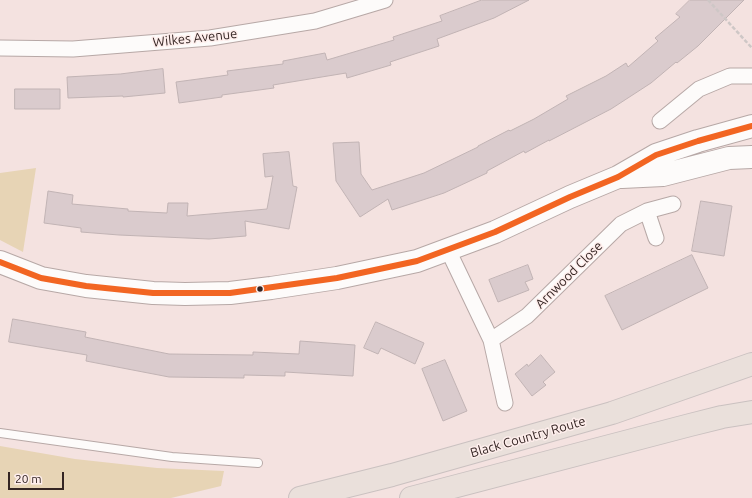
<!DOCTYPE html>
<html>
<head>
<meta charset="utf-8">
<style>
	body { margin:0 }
	#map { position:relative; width:752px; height:498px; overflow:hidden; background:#f4e2e0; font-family:Ubuntu,sans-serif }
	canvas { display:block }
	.scale { position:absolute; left:8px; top:472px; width:56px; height:18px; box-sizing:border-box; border:2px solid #342523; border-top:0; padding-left:5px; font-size:12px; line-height:14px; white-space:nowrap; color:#342523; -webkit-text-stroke:3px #feeeec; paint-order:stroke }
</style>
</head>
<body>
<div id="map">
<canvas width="752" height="498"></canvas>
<div class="scale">20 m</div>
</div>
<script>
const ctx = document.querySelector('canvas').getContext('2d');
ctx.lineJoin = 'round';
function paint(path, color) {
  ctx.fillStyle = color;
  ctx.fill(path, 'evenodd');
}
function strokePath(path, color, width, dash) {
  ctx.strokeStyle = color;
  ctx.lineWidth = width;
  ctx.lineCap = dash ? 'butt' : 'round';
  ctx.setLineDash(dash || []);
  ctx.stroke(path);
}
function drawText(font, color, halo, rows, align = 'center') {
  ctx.font = font + ' Ubuntu,sans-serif';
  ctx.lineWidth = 3;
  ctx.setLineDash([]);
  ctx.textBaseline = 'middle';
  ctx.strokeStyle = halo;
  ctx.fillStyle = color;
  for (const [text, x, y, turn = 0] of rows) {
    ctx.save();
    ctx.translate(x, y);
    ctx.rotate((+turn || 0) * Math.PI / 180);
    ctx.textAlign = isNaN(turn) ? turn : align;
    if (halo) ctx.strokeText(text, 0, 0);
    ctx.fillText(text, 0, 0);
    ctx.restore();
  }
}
const green = new Path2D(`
	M36,168l-13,84 -23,-12v-67z
	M0,446l75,13 82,9 67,3 -3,15 -50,12h-171z`);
const building = new Path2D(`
	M482,0h47l-35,18 -57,21 2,7 -49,16 1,3 -44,13 -1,-5 -73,12 1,3 -52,7v2l-43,6 -3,-21 52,-7 -1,-4 56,-7v-3l42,-8 2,7 67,-20 -1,-3 49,-16 -2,-5z
	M690,0h54l-46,46 -21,17 -1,-1 -25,21 -40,26 -62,32v-1l-24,13 -1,-2 -37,20v2l-43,20 -52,17 -4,-11 -28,18 -24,-36 -3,-38 26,-1 2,32 11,16 52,-17 54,-26v-1l31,-16 1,1 24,-12 34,-20 -2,-3 40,-20 20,-13 2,4 30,-26 -3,-3 25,-21 -4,-3z
	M163,69l2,24 -42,4v-1l-55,2 -1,-21 53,-3z
	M15,89h45v20h-45z
	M289,152l4,34 4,1 -8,42 -44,-8 1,15 -37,3 -90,-4 -38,-3v-4l-37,-5 4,-32 25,4 -1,9 56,5v2l39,2 1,-10h20l-1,13 80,-7 6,-33 -8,1 -2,-23z
	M701,201l31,5 -8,50 -32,-5z
	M692,255l16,33 -86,42 -17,-34z
	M528,265l5,14 -8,3 4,8 -31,12 -9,-22z
	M13,319l73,13 -1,5 84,17 84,1v-3l46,2 1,-13 55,4 -2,31 -68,-4v4l-41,-1v3l-75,-1 -83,-16 1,-6 -78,-13z
	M376,322l48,21 -9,21 -34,-16 -3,6 -14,-6z
	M541,355l14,17 -12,10 3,3 -14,11 -17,-22 12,-10 1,2z
	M445,360l22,51 -24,10 -21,-52z`);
const path = new Path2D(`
	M708,0l44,48`);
const lane = new Path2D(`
	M0,433l172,24 86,6`);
const street = new Path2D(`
	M0,48l73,1 137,-11 105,-17 70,-21
	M660,121l39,-32 31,-13h22
	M647,211l9,27
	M448,250l43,90 14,63
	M491,340l36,-24 94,-92 26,-13 26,-7`);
const secondary = new Path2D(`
	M622,177l41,-2 66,-17 23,-1
	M0,262l41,16 45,8 67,7 32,1 45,-1 41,-5 66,-10 80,-17 78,-29 75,-35 48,-20 38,-22 42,-14 54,-15`);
const highway = new Path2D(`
	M300,498l92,-23 220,-62 140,-49
	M411,498l279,-73 32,-8 30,-5`);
const bus1 = new Path2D(`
	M0,262l41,16 45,8 67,7h77l107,-15 80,-17 78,-29 75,-35 48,-20 38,-22 42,-14 54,-15`);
const markers = [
	[260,289,3.5,"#342523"]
];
const streetNames = [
	["Wilkes Avenue",195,38,-6],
	["Arnwood Close",569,275,-45],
	["Black Country Route",528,437,-16]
];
paint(green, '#e7d4b5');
paint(building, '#dacbcd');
strokePath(building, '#c1b3b4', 1);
strokePath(lane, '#b7a8a6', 10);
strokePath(street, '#b7a8a6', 17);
strokePath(secondary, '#b7a8a6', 24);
strokePath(highway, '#cac1c0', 24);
strokePath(path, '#cec7c6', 2.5, [4, 2]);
strokePath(lane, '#fdfbfa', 8);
strokePath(street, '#fdfbfa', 15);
strokePath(secondary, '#fdfbfa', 22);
strokePath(highway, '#eae0db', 22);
strokePath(bus1, '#f26522', 6);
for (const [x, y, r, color] of markers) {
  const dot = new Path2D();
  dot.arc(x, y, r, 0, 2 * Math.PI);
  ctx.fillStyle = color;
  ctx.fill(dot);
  strokePath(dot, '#feeeec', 1.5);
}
drawText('13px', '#342523', '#feeeec', streetNames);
</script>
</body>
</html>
